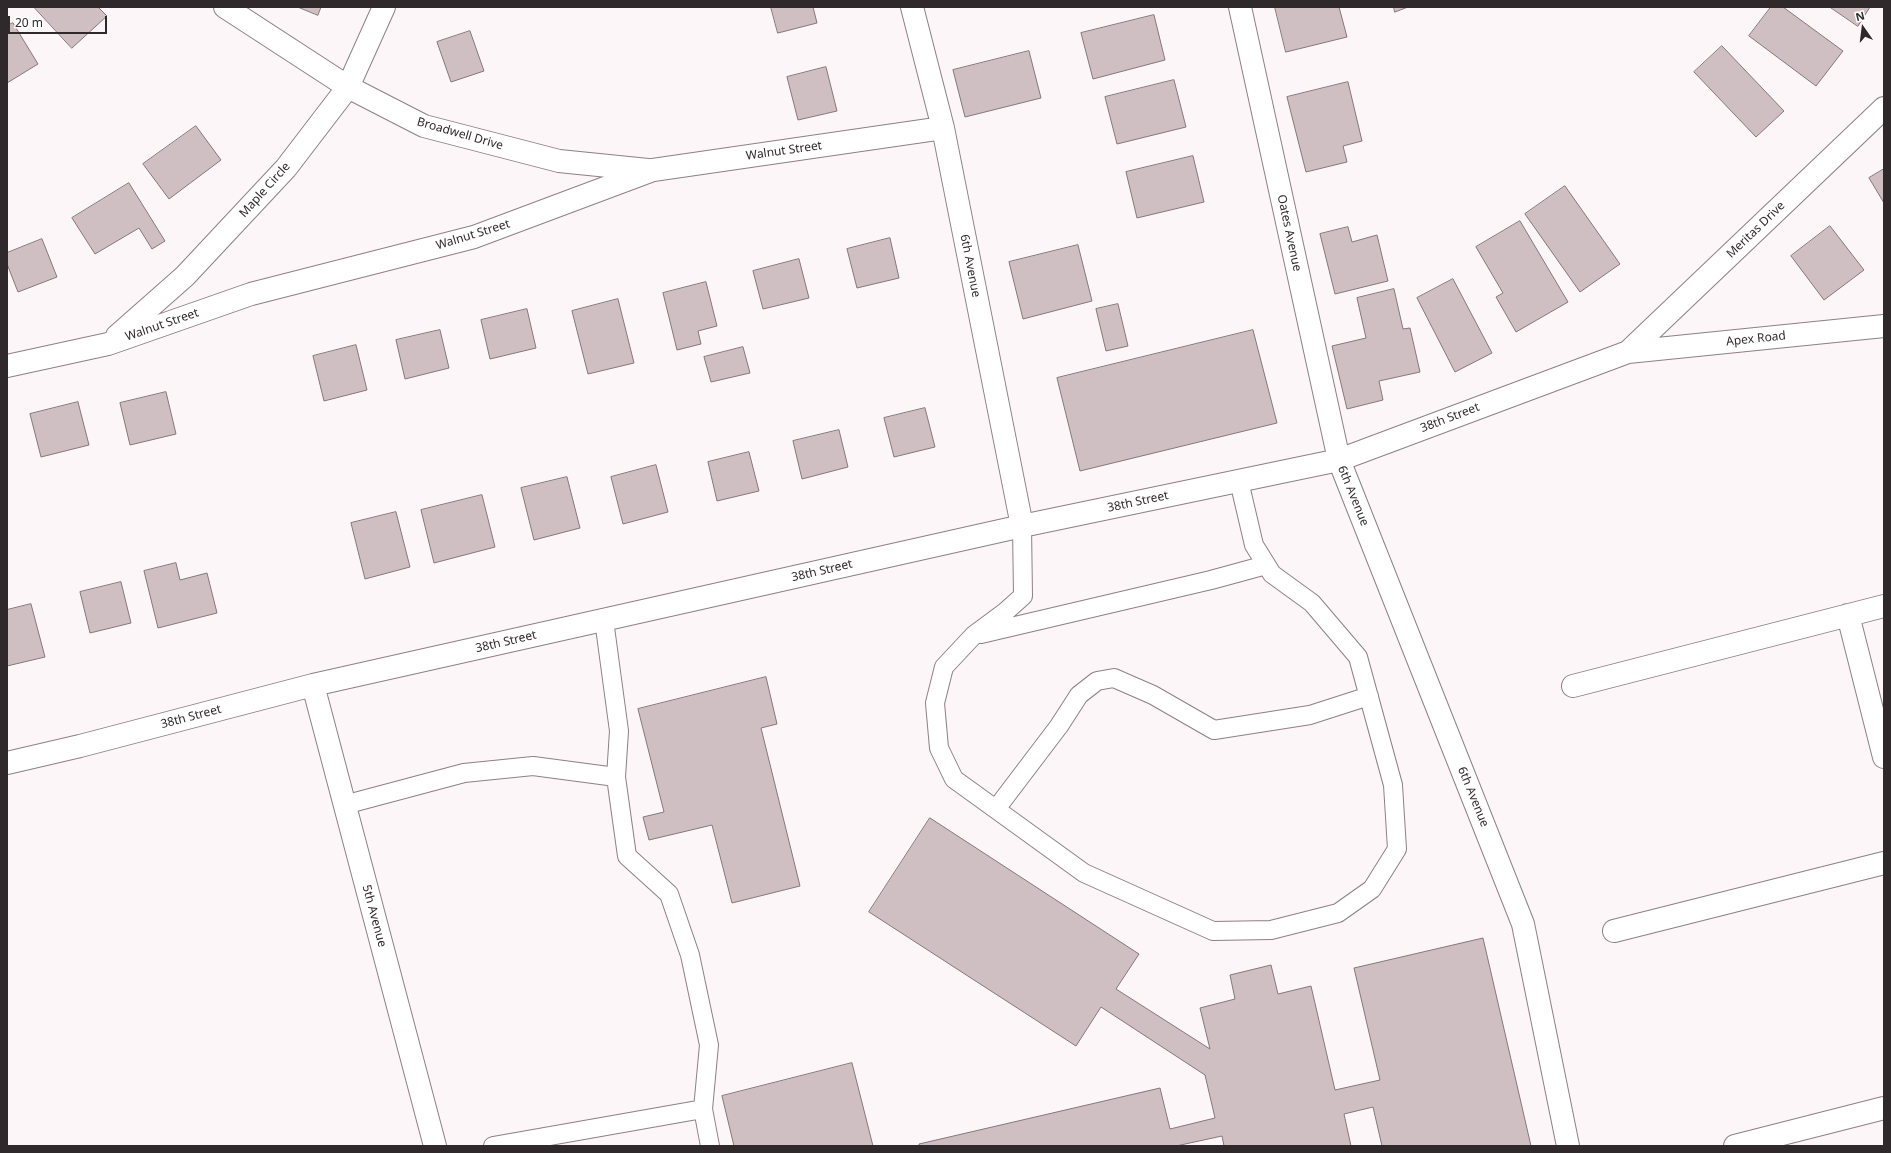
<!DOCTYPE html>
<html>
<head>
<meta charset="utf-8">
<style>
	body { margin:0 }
	#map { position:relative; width:1891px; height:1153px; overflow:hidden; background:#fdf6f8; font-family:"Noto Sans",sans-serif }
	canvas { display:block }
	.frame { position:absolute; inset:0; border:8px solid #2f292b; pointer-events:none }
	.north { position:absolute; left:1843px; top:8px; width:40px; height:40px; -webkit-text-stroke:3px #fff; paint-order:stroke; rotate:346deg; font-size:11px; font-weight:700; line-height:16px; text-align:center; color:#2f292b }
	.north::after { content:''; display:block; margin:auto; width:14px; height:18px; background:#2f292b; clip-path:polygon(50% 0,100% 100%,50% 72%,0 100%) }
	.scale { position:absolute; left:8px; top:16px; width:99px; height:18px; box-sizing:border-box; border:2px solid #2f292b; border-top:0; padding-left:5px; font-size:12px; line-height:14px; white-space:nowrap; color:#2f292b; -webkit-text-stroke:3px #fff; paint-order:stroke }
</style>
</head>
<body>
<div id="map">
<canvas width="1891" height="1153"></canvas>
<div class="frame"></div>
<div class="north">N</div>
<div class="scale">20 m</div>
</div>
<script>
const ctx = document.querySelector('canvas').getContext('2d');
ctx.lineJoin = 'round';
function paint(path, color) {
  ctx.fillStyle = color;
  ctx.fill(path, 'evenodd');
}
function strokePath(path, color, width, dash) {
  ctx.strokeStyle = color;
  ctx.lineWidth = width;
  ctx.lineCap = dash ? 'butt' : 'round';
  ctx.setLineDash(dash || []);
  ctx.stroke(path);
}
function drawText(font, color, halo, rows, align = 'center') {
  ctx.font = font + ' "Noto Sans",sans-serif';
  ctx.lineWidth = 3.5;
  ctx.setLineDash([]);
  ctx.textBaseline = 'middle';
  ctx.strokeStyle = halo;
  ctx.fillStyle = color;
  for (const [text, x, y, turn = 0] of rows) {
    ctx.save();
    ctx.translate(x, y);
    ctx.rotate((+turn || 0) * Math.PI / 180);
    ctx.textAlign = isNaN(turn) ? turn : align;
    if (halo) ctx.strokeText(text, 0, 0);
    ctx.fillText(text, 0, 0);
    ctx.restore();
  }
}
const building = new Path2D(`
	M34,7h64l9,9 -35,32z
	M298,7h23l-3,8z
	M771,7h42l4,16 -39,10z
	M1275,7h64l8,30 -61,15z
	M1394,7h14l-13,5z
	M1771,7h12l60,44 -27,35 -67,-50z
	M1830,7h40l-12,19z
	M1154,15l11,45 -72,19 -12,-46z
	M13,23l25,41 -31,19v-57z
	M470,31l14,40 -33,11 -14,-40z
	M1722,46l62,65 -28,26 -62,-65z
	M1029,51l12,47 -76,19 -12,-47z
	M826,67l11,44 -39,9 -11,-43z
	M1174,80l12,47 -69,17 -12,-47z
	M1348,82l14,59 -19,5 4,16 -41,10 -19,-75z
	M196,126l25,34 -52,39 -26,-35z
	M1193,156l11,46 -67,16 -11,-46z
	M1884,169v34l-15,-25z
	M129,183l36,58 -13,8 -13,-21 -44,26 -23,-36z
	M1565,186l55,78 -40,28 -55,-78z
	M1520,221l48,81 -52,30 -20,-35 7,-4 -27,-46z
	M1830,226l34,44 -40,30 -33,-44z
	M1348,227l4,15 25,-7 11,46 -53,13 -15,-60z
	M890,238l9,40 -42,10 -10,-39z
	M42,239l15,38 -39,15 -11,-28v-11z
	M1078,245l14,56 -69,18 -14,-57z
	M799,259l10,39 -46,11 -10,-38z
	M1453,279l39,74 -37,19 -38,-74z
	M706,282l11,44 -19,5 3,13 -24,6 -14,-57z
	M1394,289l9,40 7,-1 10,44 -41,9 4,19 -36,9 -15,-63 34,-8 -9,-40z
	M618,299l16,64 -46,11 -16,-63z
	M1118,304l10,42 -22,5 -10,-42z
	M527,309l9,39 -46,11 -9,-39z
	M440,330l9,38 -44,11 -9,-39z
	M1253,330l24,93 -197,48 -23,-93z
	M356,345l11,45 -43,11 -11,-45z
	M743,347l7,26 -39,9 -7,-25z
	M166,392l10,42 -46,11 -10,-42z
	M78,402l11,43 -48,12 -11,-43z
	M925,408l10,39 -41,10 -10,-39z
	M839,430l9,37 -46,12 -9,-38z
	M749,452l10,39 -42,10 -9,-39z
	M656,465l12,47 -45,12 -12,-47z
	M567,477l13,51 -46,12 -13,-52z
	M482,495l13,52 -61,16 -13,-53z
	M396,512l14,55 -45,12 -14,-56z
	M176,563l4,17 27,-7 10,40 -59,15 -14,-57z
	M121,582l10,41 -41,10 -10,-41z
	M31,604l14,53 -38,9v-56z
	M766,677l11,47 -16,4 39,158 -68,17 -20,-78 -63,15 -6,-23 21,-5 -26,-103z
	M930,818l209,136 -23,35 94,60 -10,-41 35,-9 -5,-24 41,-10 7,29 33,-8 24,104 45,-10 -26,-112 129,-30 48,208h-149l-9,-39 -29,7 7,32h-127l-2,-10 -46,10h-257v-2l241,-56 10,41 45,-11 -10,-43 -104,-68 -25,39 -207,-134z
	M852,1063l21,83h-139l-12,-50z`);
const lane = new Path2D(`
	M1022,526l1,70 -18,16 -31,23 -30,32 -9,36 4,45 15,31 130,94 129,58 58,-1 67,-17 34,-24 25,-40 -4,-64 -35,-128 -46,-54 -40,-29 -18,-29 -15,-64
	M981,634l230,-54 55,-15
	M344,805l120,-32 69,-7 83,11
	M996,809l63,-83 20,-31 18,-14 17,-3 39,17 61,35 96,-15 59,-19
	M703,1109l7,37
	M493,1146l210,-37 6,-64 -19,-90 -21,-61 -42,-38 -11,-79 3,-46 -15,-111`);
const street = new Path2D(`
	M225,7l123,80 76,39 135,35 89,9
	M912,7l31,121 79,398
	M1240,7l99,453 184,464 45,222
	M117,336l68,-60 101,-108 62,-81 36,-80
	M1628,352l256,-244
	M7,366l101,-22 143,-50 223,-57 179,-67 290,-42
	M1848,615l36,142
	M313,685l122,461
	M1573,686l311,-80
	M7,763l73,-17 233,-61 709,-159 317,-66 289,-108 256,-26
	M1614,931l270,-68
	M1735,1146l149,-38`);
const streetNames = [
	["Broadwell Drive",460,134,16],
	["Walnut Street",784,151,-8],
	["Maple Circle",265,190,-48],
	["Meritas Drive",1756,230,-44],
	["Oates Avenue",1289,233,78],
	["Walnut Street",473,235,-17],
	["6th Avenue",970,266,79],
	["Walnut Street",162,325,-19],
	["Apex Road",1756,339,-6],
	["38th Street",1450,418,-21],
	["6th Avenue",1353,496,68],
	["38th Street",1138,502,-12],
	["38th Street",822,571,-13],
	["38th Street",506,642,-13],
	["38th Street",191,717,-15],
	["6th Avenue",1473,797,68],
	["5th Avenue",374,916,75]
];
paint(building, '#cfbfc3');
strokePath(building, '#85767b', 1);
strokePath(lane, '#8f7f84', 20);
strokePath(street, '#8f7f84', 24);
strokePath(lane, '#fff', 18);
strokePath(street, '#fff', 22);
drawText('12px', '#2f292b', '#fff', streetNames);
</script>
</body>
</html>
